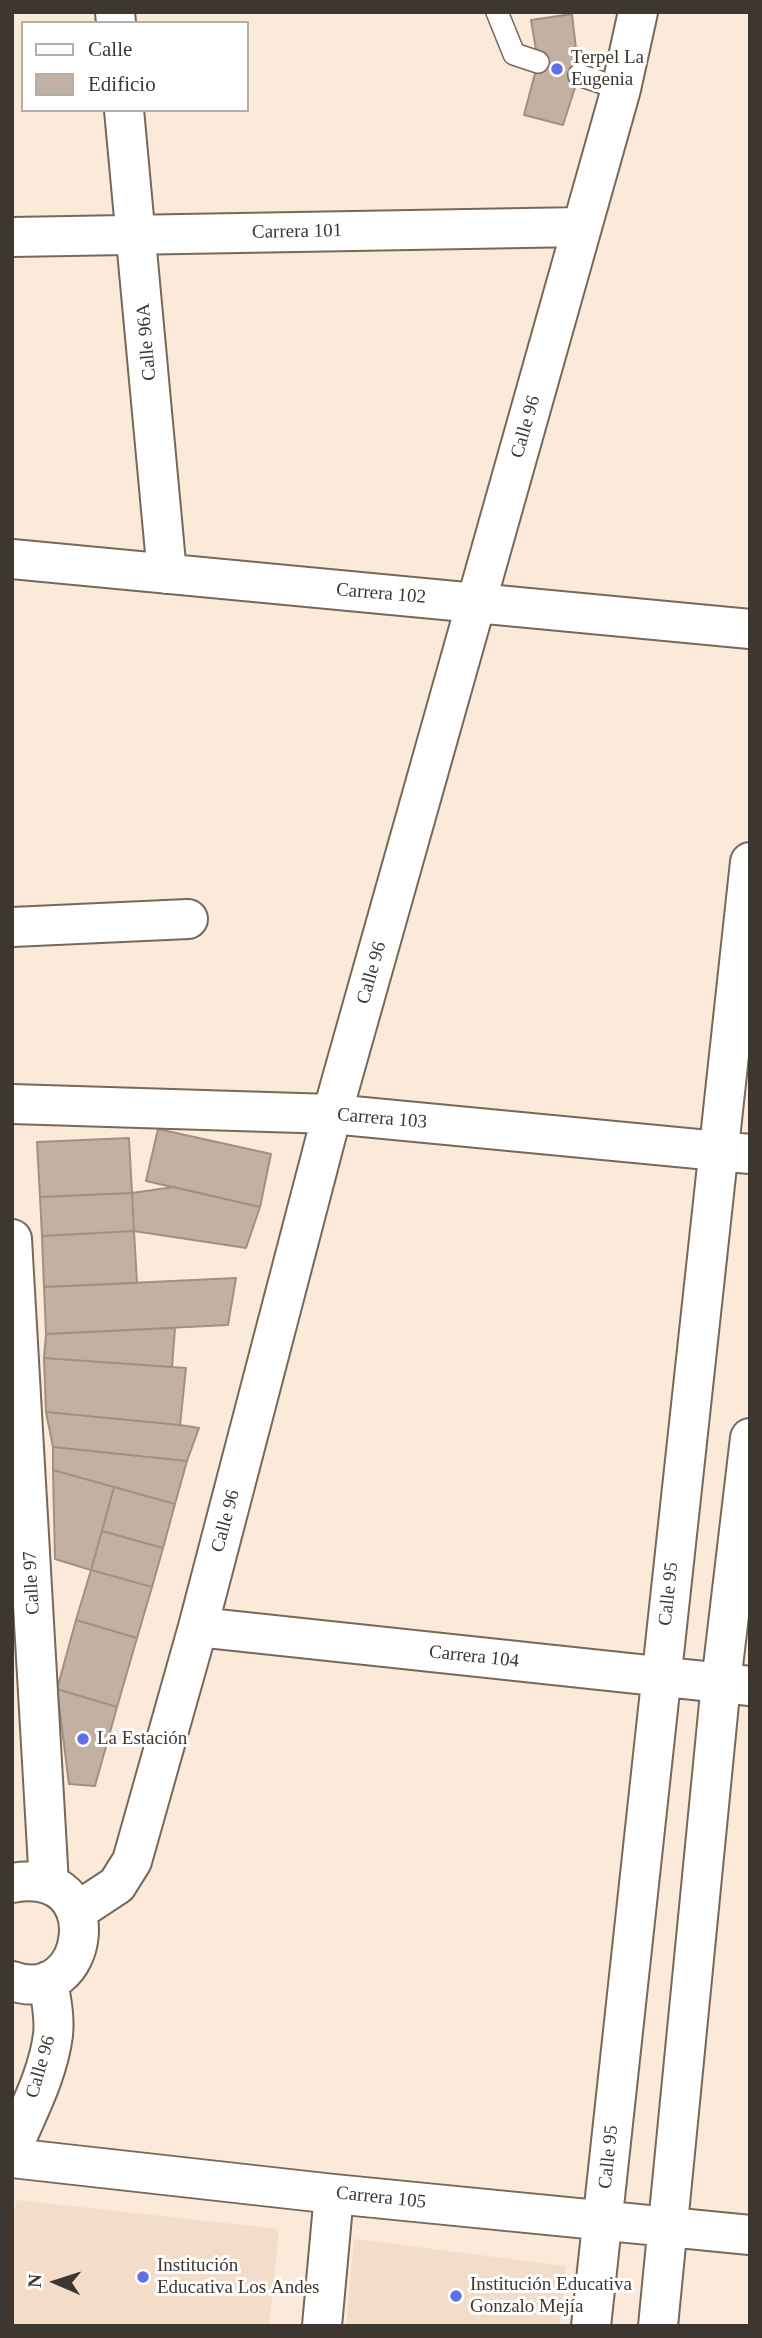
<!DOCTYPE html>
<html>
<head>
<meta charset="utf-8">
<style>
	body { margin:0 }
	#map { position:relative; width:762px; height:2338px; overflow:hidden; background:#fbe9d9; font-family:"Times New Roman",serif }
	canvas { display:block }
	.frame { position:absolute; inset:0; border:14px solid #3d3730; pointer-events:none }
	.legend { position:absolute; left:21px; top:21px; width:228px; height:91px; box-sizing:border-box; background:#fff; border:2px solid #b1afac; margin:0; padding:9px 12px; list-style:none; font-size:21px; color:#3d3730 }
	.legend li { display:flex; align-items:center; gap:14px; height:35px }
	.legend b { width:35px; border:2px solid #b1afac }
	.north { position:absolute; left:21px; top:2247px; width:70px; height:70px; -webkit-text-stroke:5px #fff; paint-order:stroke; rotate:273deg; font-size:19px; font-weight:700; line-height:28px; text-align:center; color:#3d3730 }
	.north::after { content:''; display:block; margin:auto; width:24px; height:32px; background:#3d3730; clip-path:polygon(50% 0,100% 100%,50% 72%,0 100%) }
</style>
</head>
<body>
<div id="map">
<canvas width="762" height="2338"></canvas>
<div class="frame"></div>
<ul class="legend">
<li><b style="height:9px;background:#fff"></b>Calle</li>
<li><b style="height:19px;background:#c2b1a2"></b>Edificio</li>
</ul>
<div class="north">N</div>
</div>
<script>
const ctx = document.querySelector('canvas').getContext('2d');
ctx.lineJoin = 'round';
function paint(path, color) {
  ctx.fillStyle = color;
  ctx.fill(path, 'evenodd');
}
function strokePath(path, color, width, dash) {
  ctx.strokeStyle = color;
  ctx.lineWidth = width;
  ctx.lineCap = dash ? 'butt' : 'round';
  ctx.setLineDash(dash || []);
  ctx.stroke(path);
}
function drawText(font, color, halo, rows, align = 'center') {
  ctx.font = font + ' "Times New Roman",serif';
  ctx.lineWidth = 6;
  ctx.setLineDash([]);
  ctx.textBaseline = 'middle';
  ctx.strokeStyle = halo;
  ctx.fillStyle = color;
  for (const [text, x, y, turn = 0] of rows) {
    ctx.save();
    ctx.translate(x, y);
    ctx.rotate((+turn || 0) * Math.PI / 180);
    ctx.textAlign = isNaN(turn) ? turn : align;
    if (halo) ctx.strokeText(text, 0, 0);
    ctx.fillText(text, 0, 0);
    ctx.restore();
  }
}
const built = new Path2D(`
	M17,2200l262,29 -10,97h-257v-105z
	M354,2239l212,27 -6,60h-214z`);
const building = new Path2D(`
	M572,14l7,61 -16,50 -39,-10 14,-53 -7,-42z
	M158,1129l113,25 -11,53 -114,-26z
	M129,1138l3,55 -92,4 -3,-55z
	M174,1187l86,20 -14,41 -112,-17 -2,-38z
	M132,1193l2,38 -92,5 -2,-39z
	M134,1231l3,52 -93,4 -2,-51z
	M236,1278l-8,47 -182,9 -2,-47z
	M175,1328l-3,39 -128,-9 2,-24z
	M44,1358l142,10 -6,57 -134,-13z
	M46,1412l134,13 19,3 -12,33 -134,-14z
	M53,1447l134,14 -12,43 -122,-34z
	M53,1470l61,17 -23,83 -36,-11z
	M114,1487l61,17 -12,44 -61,-17z
	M102,1531l61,17 -11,39 -61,-17z
	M91,1570l61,17 -15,51 -61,-18z
	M76,1620l61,18 -20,69 -60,-18z
	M57,1689l60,18 -22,79 -26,-2z`);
const service = new Path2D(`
	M497,12l17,42 24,8
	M579,75l42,14`);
const minor = new Path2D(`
	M115,12l1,11
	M124,110l43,464
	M12,237l569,-10
	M12,559l738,70
	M12,927l176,-8
	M12,1104l320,10 418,40
	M12,1239l37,645
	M198,1627l552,59
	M12,1883c99,-19 79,126 0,98
	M76,1912l41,-27 15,-24 66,-234 134,-513 289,-1025 17,-77
	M12,2149c15,-36 36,-74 41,-114 2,-18 -2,-37 -5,-54
	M12,2158l322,36 416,41
	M322,2326l12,-132
	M591,2326l159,-1464
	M658,2326l63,-643 29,-245`);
const markers = [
	[557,69,7,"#6170e8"],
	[83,1739,7,"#6170e8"],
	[143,2277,7,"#6170e8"],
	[456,2296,7,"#6170e8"]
];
const poiNames = [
	["Terpel La",571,58],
	["Eugenia",571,80],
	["La Estación",97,1739],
	["Institución",157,2266],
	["Educativa Los Andes",157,2288],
	["Institución Educativa",470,2285],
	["Gonzalo Mejía",470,2307]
];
const streetNames = [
	["Carrera 101",297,232,-1],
	["Calle 96A",147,342,-95],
	["Calle 96",526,427,-74],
	["Carrera 102",381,594,5],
	["Calle 96",372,973,-74],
	["Carrera 103",382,1119,5],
	["Calle 96",226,1521,-75],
	["Calle 97",32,1583,-93],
	["Calle 95",669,1594,-84],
	["Carrera 104",474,1657,6],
	["Calle 96",41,2067,-74],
	["Calle 95",609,2157,-84],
	["Carrera 105",381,2198,6]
];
paint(built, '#f4ddc8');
paint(building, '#c2b1a2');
strokePath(building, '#a19082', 2);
strokePath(service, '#77685a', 24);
strokePath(minor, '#77685a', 42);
strokePath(service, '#fff', 21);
strokePath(minor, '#fff', 38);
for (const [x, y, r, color] of markers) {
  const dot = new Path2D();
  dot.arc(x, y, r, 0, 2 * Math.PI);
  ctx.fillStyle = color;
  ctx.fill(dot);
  strokePath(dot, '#fff', 2.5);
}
drawText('19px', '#3d3730', '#fff', poiNames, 'left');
drawText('19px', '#3d3730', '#fff', streetNames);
</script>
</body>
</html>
